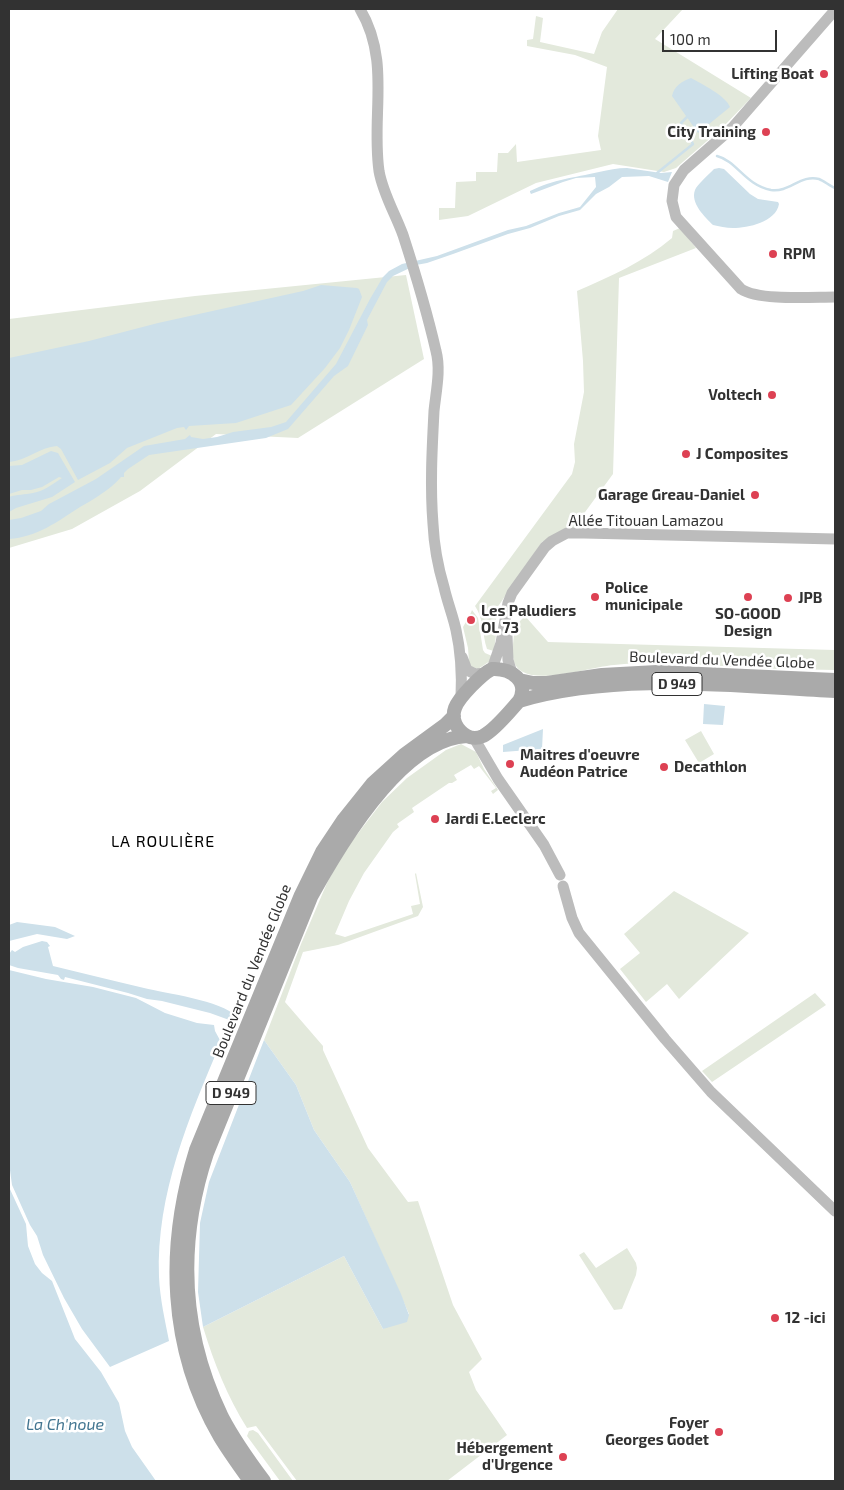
<!DOCTYPE html>
<html>
<head>
<meta charset="utf-8">
<style>
	body { margin:0 }
	#map { position:relative; width:844px; height:1490px; overflow:hidden; background:#fff; font-family:"Exo 2",sans-serif }
	canvas { display:block }
	.frame { position:absolute; inset:0; border:10px solid #323232; pointer-events:none }
	.scale { position:absolute; left:662px; top:30px; width:115px; height:22px; box-sizing:border-box; border:2px solid #323232; border-top:0; padding-left:6px; font-size:15px; line-height:18px; white-space:nowrap; color:#323232; -webkit-text-stroke:4px #fff; paint-order:stroke }
</style>
</head>
<body>
<div id="map">
<canvas width="844" height="1490"></canvas>
<div class="frame"></div>
<div class="scale">100 m</div>
</div>
<script>
const ctx = document.querySelector('canvas').getContext('2d');
ctx.lineJoin = 'round';
function paint(path, color) {
  ctx.fillStyle = color;
  ctx.fill(path, 'evenodd');
}
function strokePath(path, color, width, dash) {
  ctx.strokeStyle = color;
  ctx.lineWidth = width;
  ctx.lineCap = dash ? 'butt' : 'round';
  ctx.setLineDash(dash || []);
  ctx.stroke(path);
}
function drawText(font, color, halo, rows, align = 'center') {
  ctx.font = font + ' "Exo 2",sans-serif';
  ctx.lineWidth = 5;
  ctx.setLineDash([]);
  ctx.textBaseline = 'middle';
  ctx.strokeStyle = halo;
  ctx.fillStyle = color;
  for (const [text, x, y, turn = 0] of rows) {
    ctx.save();
    ctx.translate(x, y);
    ctx.rotate((+turn || 0) * Math.PI / 180);
    ctx.textAlign = isNaN(turn) ? turn : align;
    if (halo) ctx.strokeText(text, 0, 0);
    ctx.fillText(text, 0, 0);
    ctx.restore();
  }
}
const green = new Path2D(`
	M618,9h65l-28,30 96,59 -29,30 -46,40 -12,4 -51,-8 -77,19 -68,33 -29,4v-12h16l1,-26 20,-1v-9h21l1,-19h10l8,-9 1,18 84,-12 -3,-14 9,-69 -32,-12 -48,-9v-6l6,-1 3,-23 7,2 -3,24 54,12 8,-22z
	M680,228l16,20 -77,30 -6,196 -36,49 10,1 -2,3 -20,2 -23,13 -45,66 -2,24 1,3 -2,16 -7,-2c-5,-15 -3,-30 -12,-43l97,-132 3,-12 -1,-18 10,-52 -1,-31 -6,-70c34,-15 67,-29 95,-53l1,-7z
	M406,275l18,84 -126,79 -82,-4 -76,57 -68,38 -63,19v-229l186,-23z
	M472,610l6,8 5,32 2,3 7,3 -2,5 -12,8 -6,-2 -3,-5 -1,-14 -5,-21 4,-7 4,2 2,-2 -4,-3z
	M525,616l23,26 287,8v20c-33,-1 -66,-1 -99,-3 -41,-3 -82,-7 -122,-2 -23,2 -71,18 -91,7 -14,-7 -10,-25 -9,-38l4,-2 1,-10z
	M701,731l13,23 -15,9 -14,-23z
	M461,744l15,8 8,17 14,21 -5,4 -2,-3 5,-3 -17,-22 -5,3 -3,-4 -17,10 3,5 -5,3h-3l-37,25 2,4 -17,12 2,3 -6,5 -29,41 -15,28 -14,33 10,3 68,-23 -2,-8 9,-2 -5,-30 1,-1 7,34 -5,9 -80,29 -35,7 -18,50 38,44v4l45,98 40,54 10,-1 35,104 29,54 -13,13 7,18 31,45 -60,46h-150l-41,-55 -9,2c-20,-32 -33,-65 -44,-101l141,-71 39,73 26,-15 -59,-132 -36,-52 -18,-45 -32,-45 37,-96 26,-61 16,-30 39,-51 25,-24 39,-28z
	M674,891l75,42 -70,66 -12,-15 -21,18 -26,-33 20,-16 -16,-19z
	M815,993l11,12 -114,77 -10,-11z
	M627,1248l9,15 1,5 -1,7 -14,34 -8,1 -35,-55 5,-3 12,16z
	M253,1430l5,3 35,48h-13l-33,-45 2,-5z`);
const water = new Path2D(`
	M691,78c11,6 35,18 39,29l-32,26 -26,-37c2,-10 10,-15 19,-18z
	M627,168l34,5 11,-1 -4,10 -19,-6 -27,1 -13,10 -13,7 -16,16 -21,6 -29,12 -22,6 -55,20 -26,9 -11,2 -23,11 -6,6 -20,38 1,5 -20,41 -14,10 -46,53 -22,9 -117,17 -21,14 -4,4v4h-3c-10,12 -27,22 -41,30 -23,15 -43,30 -71,32v-19l12,-2 20,-7 8,-7 47,-25 48,-33 41,-7 5,-4 1,2 12,2 14,-2 16,-5 38,-5 15,-5 50,-58 34,-65 13,-22 6,-6 13,-7 35,-8 71,-26 18,-4 33,-13 21,-6 16,-20 -1,-10 -19,1 -13,4 -32,12 -1,-2v-1c25,-12 43,-13 69,-19 10,-2 18,-4 28,-4z
	M719,168l5,1 26,25 8,5 20,3 1,2c-3,18 -31,24 -46,24 -7,0 -14,-2 -20,-3 -8,-8 -23,-22 -18,-35 2,-5 14,-16 19,-21z
	M321,285l36,3 2,1 3,8 -13,33 -9,18 -15,20 -34,37 -55,18 -47,3 -3,4 -2,-3 -7,1 -50,20 -17,15 -32,17 -17,-31 -4,-3c-17,1 -31,15 -48,16v-104l80,-17 69,-18 145,-32z
	M51,451l7,2 17,29 -23,15 -36,11 -7,4v-15c8,-3 16,-2 24,-4 11,-2 20,-9 29,-15l-3,-1 -17,10 -11,3h-9l-13,4v-28l13,-1z
	M704,704l21,2 -2,19 -20,-1z
	M543,729l-1,20 -39,3v-7z
	M17,922l38,5 20,9 -8,3 -30,-5 -28,7v-16z
	M42,941l5,1 3,4 -2,1 5,19c30,7 60,15 91,22 21,5 78,13 92,28l-4,5 -22,-8 -48,-12 -15,-2 -19,-6 -63,-16 -1,3 -3,-1 -3,-4 -40,-7 -9,-3v-11l3,-4 3,2 8,-5z
	M9,970l37,9 47,8 43,11 29,15 32,10 17,2 1,6 6,11c-32,75 -65,152 -62,235 1,22 6,43 10,64l-59,26 -28,-38 -18,-31 -21,-43 -6,-19 -7,-11 -18,-40 -3,-22z
	M264,1040l32,45 18,45 36,52 51,112 8,21 -2,7 -24,7 -39,-73 -141,71 -5,-35 2,-69 9,-41z
	M9,1187l17,37 2,22 7,18 7,9 10,8 23,58 26,33 18,31 6,28 7,16 24,34h-147z`);
const stream = new Path2D(`
	M717,156c20,5 28,29 54,34 18,3 30,-16 48,-11 5,2 11,7 16,9
	M657,173l36,-29 -12,-21 6,-6`);
const secondary = new Path2D(`
	M360,9c31,52 11,106 19,162 4,23 16,42 24,64 12,37 24,77 33,116 5,19 0,40 -2,60 -2,38 -4,75 -1,113 1,21 5,43 11,63 3,14 9,29 12,43 5,22 6,46 5,68
	M835,10l-103,118 -48,42 -10,15 -2,16 4,16 65,72c18,12 71,8 94,8
	M507,636l1,24 4,13
	M462,657l5,13 8,4 11,-1
	M492,669l9,-26 7,-40 4,-10 33,-46 7,-6 15,-8h17l251,6
	M474,738l24,41 46,66 16,30
	M563,886l9,32 7,15 86,106 46,53 124,119`);
const primary = new Path2D(`
	M492,669c19,-1 38,12 27,32 -9,10 -24,29 -36,35 -17,8 -34,-12 -28,-28 4,-11 27,-34 37,-39z
	M519,680l14,3h14l55,-8 55,-3 178,8
	M519,701c99,-29 214,-15 316,-10
	M250,1481c-10,-14 -21,-29 -30,-44 -52,-89 -54,-191 -24,-287l105,-255 21,-43 22,-33 28,-35 32,-29 41,-30 9,-9
	M264,1481c-15,-20 -30,-41 -42,-64 -41,-85 -45,-174 -15,-264l104,-256c28,-51 91,-158 156,-161`);
const markers = [
	[824,74,5,"#dd4153"],
	[766,132,5,"#dd4153"],
	[773,254,5,"#dd4153"],
	[772,395,5,"#dd4153"],
	[686,454,5,"#dd4153"],
	[755,495,5,"#dd4153"],
	[595,597,5,"#dd4153"],
	[748,597,5,"#dd4153"],
	[788,598,5,"#dd4153"],
	[471,620,5,"#dd4153"],
	[510,764,5,"#dd4153"],
	[664,767,5,"#dd4153"],
	[435,819,5,"#dd4153"],
	[775,1318,5,"#dd4153"],
	[719,1432,5,"#dd4153"],
	[563,1457,5,"#dd4153"]
];
const shields = [
	[677,684,50],
	[231,1093,50]
];
const shieldNames = [
	["D 949",677,684],
	["D 949",231,1093]
];
const poiNames = [
	["Lifting Boat",814,74,"right"],
	["City Training",756,132,"right"],
	["RPM",783,254],
	["Voltech",762,395,"right"],
	["J Composites",696,454],
	["Garage Greau-Daniel",745,495,"right"],
	["Police",605,588],
	["municipale",605,605],
	["JPB",798,598],
	["Les Paludiers",481,611],
	["OL 73",481,628],
	["SO-GOOD",748,614,"center"],
	["Design",748,631,"center"],
	["Maitres d'oeuvre",520,755],
	["Audéon Patrice",520,772],
	["Decathlon",674,767],
	["Jardi E.Leclerc",445,819],
	["12 -ici",785,1318],
	["Foyer",709,1423,"right"],
	["Georges Godet",709,1440,"right"],
	["Hébergement",553,1448,"right"],
	["d'Urgence",553,1465,"right"]
];
const streetNames = [
	["Allée Titouan Lamazou",646,521],
	["Boulevard du Vendée Globe",722,660,2],
	["Boulevard du Vendée Globe",252,971,-68]
];
const neighbourhoodNames = [
	["LA ROULIÈRE",163,842]
];
const waterNames = [
	["La Ch'noue",65,1425]
];
paint(green, '#e3e9dc');
paint(water, '#cde0ea');
strokePath(stream, '#cde0ea', 2.5);
strokePath(secondary, '#bcbcbc', 11);
strokePath(primary, '#aaa', 14);
for (const [x, y, r, color] of markers) {
  const dot = new Path2D();
  dot.arc(x, y, r, 0, 2 * Math.PI);
  ctx.fillStyle = color;
  ctx.fill(dot);
  strokePath(dot, '#fff', 2);
}
for (const [x, y, w] of shields) {
  const box = new Path2D();
  box.roundRect(x - w / 2, y - 11.5, w, 23, 4);
  ctx.fillStyle = '#fff';
  ctx.fill(box);
  strokePath(box, '#323232', 1);
}
drawText('bold 14px', '#323232', null, shieldNames);
drawText('bold 15px', '#323232', '#fff', poiNames, 'left');
drawText('15px', '#323232', '#fff', streetNames);
ctx.letterSpacing = '1px';
drawText('16px', '#000', '#fff', neighbourhoodNames);
ctx.letterSpacing = '0px';
drawText('italic 16px', '#437691', '#fff', waterNames);
</script>
</body>
</html>
